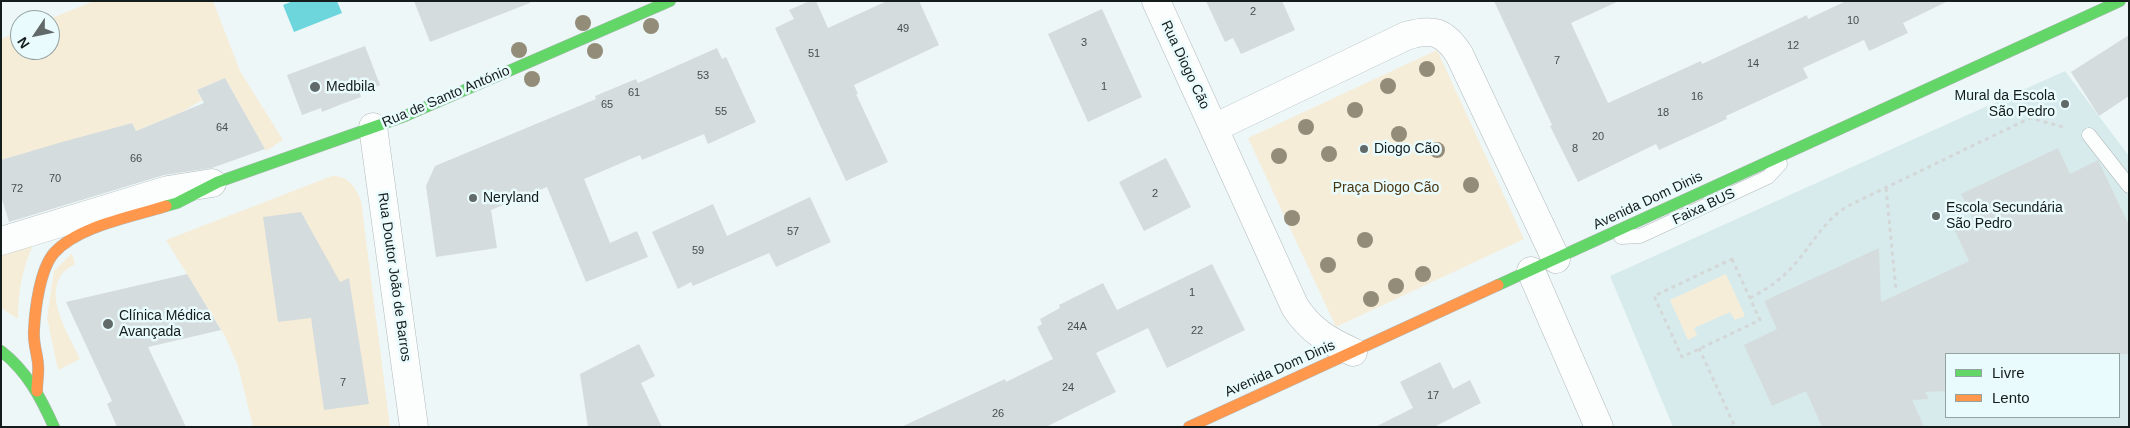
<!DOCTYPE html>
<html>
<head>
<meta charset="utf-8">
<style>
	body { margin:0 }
	#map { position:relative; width:2130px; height:428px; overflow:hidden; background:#edf7f8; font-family:Helvetica,sans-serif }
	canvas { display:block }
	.frame { position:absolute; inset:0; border:2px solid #151c1c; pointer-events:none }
	.legend { position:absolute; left:1945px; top:353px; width:175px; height:65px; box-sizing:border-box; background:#e9fbfc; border:1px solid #94a2a2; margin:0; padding:6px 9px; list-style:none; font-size:15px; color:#151c1c }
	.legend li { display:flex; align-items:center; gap:10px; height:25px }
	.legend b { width:25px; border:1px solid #94a2a2 }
	.north { position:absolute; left:10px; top:10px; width:50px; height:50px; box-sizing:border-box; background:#e9fbfc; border:1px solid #94a2a2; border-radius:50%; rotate:236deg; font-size:14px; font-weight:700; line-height:20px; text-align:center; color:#151c1c }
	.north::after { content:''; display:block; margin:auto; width:18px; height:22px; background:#616969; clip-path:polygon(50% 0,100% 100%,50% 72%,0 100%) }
</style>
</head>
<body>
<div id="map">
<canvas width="2130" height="428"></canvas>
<div class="frame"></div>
<ul class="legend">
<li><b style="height:6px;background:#63d668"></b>Livre</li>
<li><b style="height:6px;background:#ff974d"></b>Lento</li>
</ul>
<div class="north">N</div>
</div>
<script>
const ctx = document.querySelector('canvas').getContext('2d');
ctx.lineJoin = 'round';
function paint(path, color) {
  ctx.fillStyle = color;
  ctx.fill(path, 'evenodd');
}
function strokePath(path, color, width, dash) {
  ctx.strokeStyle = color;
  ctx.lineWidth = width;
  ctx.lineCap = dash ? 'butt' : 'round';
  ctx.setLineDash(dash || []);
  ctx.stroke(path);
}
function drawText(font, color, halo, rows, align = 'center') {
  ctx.font = font + ' Helvetica,sans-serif';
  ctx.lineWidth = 5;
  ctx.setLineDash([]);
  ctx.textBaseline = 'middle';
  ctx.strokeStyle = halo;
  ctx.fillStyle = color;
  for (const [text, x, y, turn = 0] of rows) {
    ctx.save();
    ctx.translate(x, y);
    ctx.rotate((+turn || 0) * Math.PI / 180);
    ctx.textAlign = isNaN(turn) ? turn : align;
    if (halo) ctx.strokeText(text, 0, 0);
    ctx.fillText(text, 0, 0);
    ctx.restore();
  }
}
const built = new Path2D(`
	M2065,71l64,85v271h-456l-63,-151zM1946,354h173v63h-173z`);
const green = new Path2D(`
	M94,1h119l27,70 43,69 -17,11 -41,-73 -28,12 5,10 -20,12 -46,19 -4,-8 -131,37v-121l19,-8v19h30v-30h-3z
	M1437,50l87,189 -188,88 -88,-189z
	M332,176c15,-1 24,11 29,25l29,226h-137l-15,-61 -13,-30 -59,-96z
	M33,245c-11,25 -15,47 -15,74l-17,-11v-52z
	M72,253l3,11c-5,3 -12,7 -15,13 -14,24 10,60 20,82l-22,11 -11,-52 7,-47z
	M1726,274l19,42 -10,4 -5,-8 -36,16 3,7 -9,5 -18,-40z`);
const water = new Path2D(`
	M293,1h44l5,12 -48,19 -11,-27z`);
const building = new Path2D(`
	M414,1h116v2l-100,39z
	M810,1h6l12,27 59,-27h32l20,44 -85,40 4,9h-2l32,68 -42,19 -71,-153 19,-9 -5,-9z
	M1206,1h76l13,29 -54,24 -8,-16 -8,4z
	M1494,1h125l-48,22 37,80 93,-42 1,3 105,-49 1,4 38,-18h102l-45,22 5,10 -39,18 -5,-11 -61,28 5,10 -82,38 1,3 -68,31 -3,-6 -78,38 -28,-56 2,-1z
	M1102,9l40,88 -54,25 -40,-88z
	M2129,35v61l-30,20 -28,-44z
	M365,46l15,39 -20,8 1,4 -19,7 -20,8 -1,-4 -19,7 -15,-40z
	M717,48l5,11 4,-2 30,65 -48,22 -4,-10 -62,26 -2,-5 -56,24 26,64 27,-12 11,26 -62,25 -39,-95 -56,23 6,38 -61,9 -10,-71 9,-20 161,-67 -1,-3 41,-17 2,4z
	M225,78l40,71 -53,19 -48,7 -155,47 -8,-26v-36l61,-18 70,-19 4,8 68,-28 -7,-13z
	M2058,148l12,26 28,-14 31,65v129h-183v37l-21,1 4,7 -17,1 12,27h-102l-16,-36 -34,15 -28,-61 33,-16 -13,-28 115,-53 2,54 88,-41 -15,-32 20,-9 -13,-26z
	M1166,158l25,49 -47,24 -25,-49z
	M810,197l21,45 -55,25 -7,-14 -76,33 -2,-4 -13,7 -26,-57 61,-28 14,32z
	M301,212l39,70 9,-4 20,126 -45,6 -13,-92 -33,4 -15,-105z
	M1212,264l33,66 -78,38 -19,-40 -52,25 20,39 -70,35h-145l104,-48 1,3 47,-23 -16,-32 5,-3 -2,-5 20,-11 -1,-3 44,-22 14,27z
	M187,274l34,56 -73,17 38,80h-69l-10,-23 5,-3 -46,-99z
	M639,344l16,32 -14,7 21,44h-74l-8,-53z
	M1440,362l13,27 17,-9 11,23 -47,24h-59l38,-19 -13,-26z`);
const path = new Path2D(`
	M1886,188l10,102
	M1732,259l28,61 -78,37 -28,-61z
	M1750,298c17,-9 32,-19 44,-33 19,-21 30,-46 56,-60l180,-87 37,10
	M1699,348l36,79`);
const lane = new Path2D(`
	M2089,135l40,51
	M1621,237l19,-1 128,-59 12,-13`);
const street = new Path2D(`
	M1156,1l139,306c15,23 33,34 58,45
	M373,127l41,300
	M1214,128l192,-92c26,-8 38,-5 53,18l97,205
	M1,241l167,-51 44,-7
	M1531,271l68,156`);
const fast = new Path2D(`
	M166,206l11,-3 41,-21 187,-66 265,-115
	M1498,285l622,-284
	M1,351c26,20 40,47 53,76`);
const slow = new Path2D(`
	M37,391c0,-9 2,-18 1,-27 -1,-12 -5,-20 -4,-34 1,-21 6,-61 20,-77 24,-27 78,-36 112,-47
	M1189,427l309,-142`);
const trees = [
	[583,23],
	[651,26],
	[519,50],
	[595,51],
	[1427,69],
	[532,79],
	[1388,86],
	[1355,110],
	[1306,127],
	[1399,134],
	[1437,150],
	[1329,154],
	[1279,156],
	[1471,185],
	[1292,218],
	[1365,240],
	[1328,265],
	[1423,274],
	[1396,286],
	[1371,299]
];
const markers = [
	[315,87,6,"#616969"],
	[2065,104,5,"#616969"],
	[1364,149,5,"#616969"],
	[473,198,5,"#616969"],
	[1936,216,5,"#616969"],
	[108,324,6,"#616969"]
];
const numberNames = [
	["2",1253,12],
	["10",1853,21],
	["49",903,29],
	["3",1084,43],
	["12",1793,46],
	["51",814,54],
	["7",1557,61],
	["14",1753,64],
	["53",703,76],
	["1",1104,87],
	["61",634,93],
	["16",1697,97],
	["65",607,105],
	["55",721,112],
	["18",1663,113],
	["64",222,128],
	["20",1598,137],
	["8",1575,149],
	["66",136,159],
	["70",55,179],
	["72",17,189],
	["2",1155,194],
	["57",793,232],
	["59",698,251],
	["1",1192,293],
	["24A",1077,327],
	["22",1197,331],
	["7",343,383],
	["24",1068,388],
	["17",1433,396],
	["26",998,414]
];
const streetNames = [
	["Rua Diogo Cão",1185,65,65],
	["Rua de Santo António",446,97,-23],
	["Avenida Dom Dinis",1648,201,-25],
	["Faixa BUS",1704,207,-25],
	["Rua Doutor João de Barros",394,277,82],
	["Avenida Dom Dinis",1280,369,-24]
];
const poiNames = [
	["Medbila",326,87],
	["Mural da Escola",2055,96,"right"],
	["São Pedro",2055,112,"right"],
	["Diogo Cão",1374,149],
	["Neryland",483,198],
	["Escola Secundária",1946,208],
	["São Pedro",1946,224],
	["Clínica Médica",119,316],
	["Avançada",119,332]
];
const parkNames = [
	["Praça Diogo Cão",1386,188]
];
paint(built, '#d8ebec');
paint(green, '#f6edd9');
paint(water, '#6dd6dd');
paint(building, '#d5dcdd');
strokePath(lane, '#b2b9ba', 15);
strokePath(street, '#b2b9ba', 29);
strokePath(fast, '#b2b9ba', 12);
strokePath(slow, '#b2b9ba', 12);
strokePath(path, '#d4d7d7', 3, [4, 4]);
strokePath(lane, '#fcfefe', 14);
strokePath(street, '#fcfefe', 28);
strokePath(fast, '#63d668', 11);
strokePath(slow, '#ff974d', 11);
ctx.fillStyle = '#938c78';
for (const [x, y] of trees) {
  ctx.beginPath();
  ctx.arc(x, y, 8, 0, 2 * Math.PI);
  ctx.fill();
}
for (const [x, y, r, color] of markers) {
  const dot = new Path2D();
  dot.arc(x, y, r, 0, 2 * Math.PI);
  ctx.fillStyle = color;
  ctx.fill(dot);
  strokePath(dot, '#e9fbfc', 2);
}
drawText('11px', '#464d4d', null, numberNames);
drawText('14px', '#151c1c', '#e9fbfc', streetNames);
drawText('14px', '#151c1c', '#e9fbfc', poiNames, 'left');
drawText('14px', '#493510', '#e9fbfc', parkNames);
</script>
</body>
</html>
